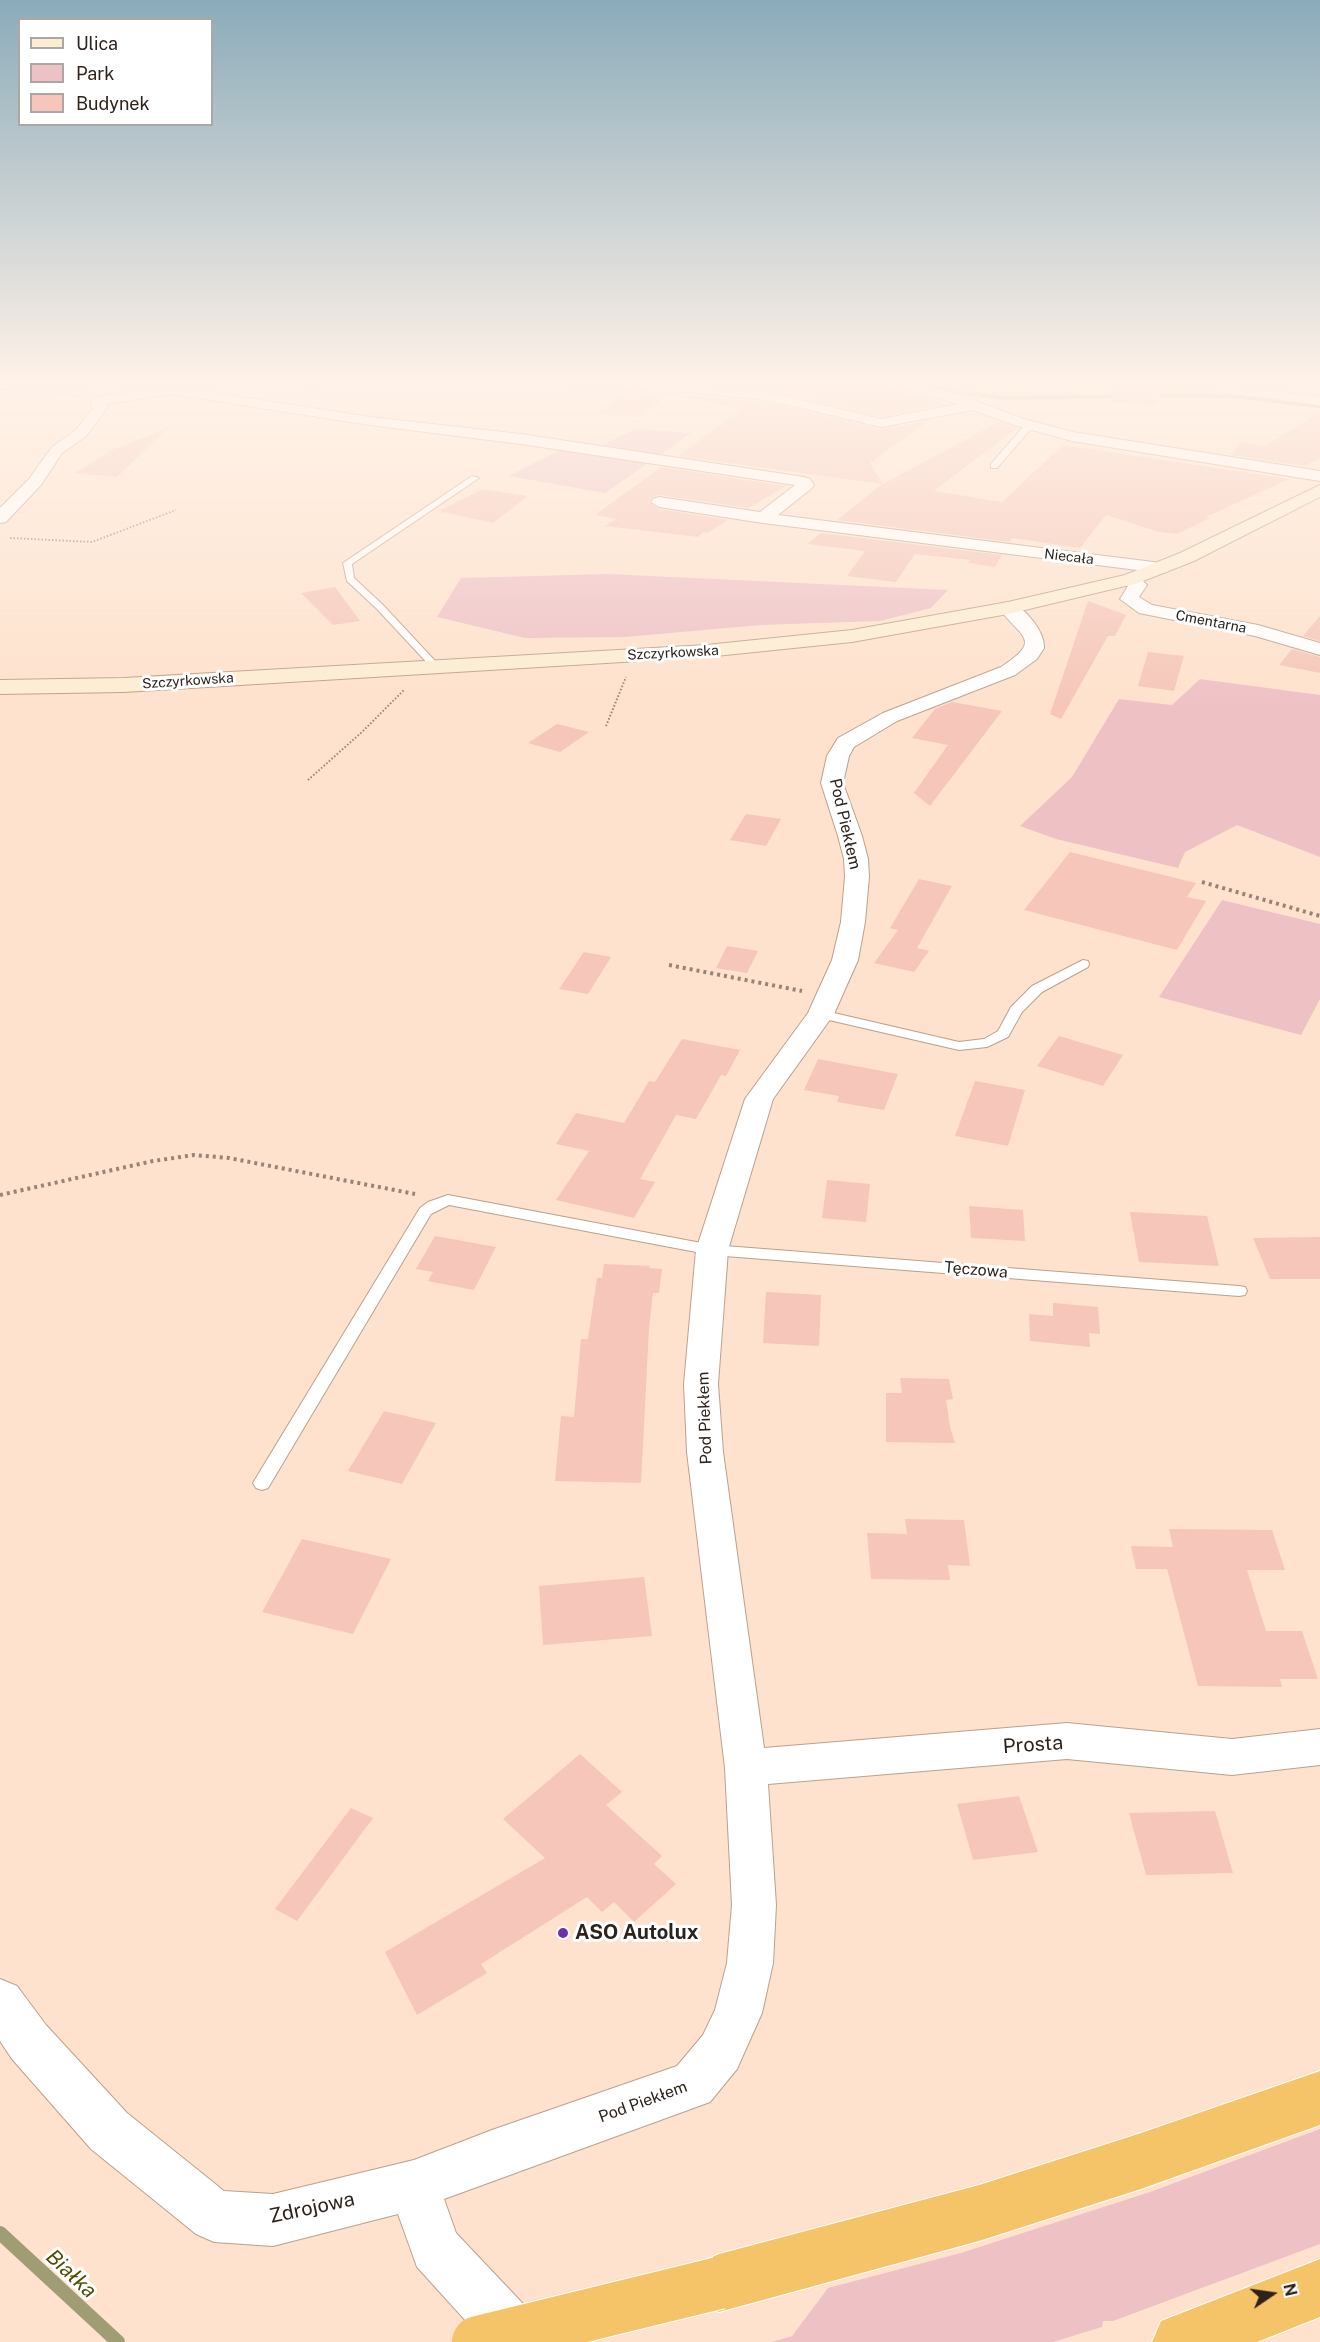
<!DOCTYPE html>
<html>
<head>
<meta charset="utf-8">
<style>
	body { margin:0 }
	#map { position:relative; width:1320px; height:2342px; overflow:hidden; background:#fee2cd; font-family:"Public Sans",sans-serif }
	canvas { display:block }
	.legend { position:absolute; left:18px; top:18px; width:195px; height:108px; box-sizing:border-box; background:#fff; border:2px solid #aba7a4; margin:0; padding:8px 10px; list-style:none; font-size:18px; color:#2d231b }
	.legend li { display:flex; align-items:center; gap:12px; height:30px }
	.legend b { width:30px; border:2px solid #aba7a4 }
	.north { position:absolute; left:1242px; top:2264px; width:60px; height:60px; -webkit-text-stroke:4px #fff; paint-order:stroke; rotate:77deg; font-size:16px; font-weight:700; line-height:24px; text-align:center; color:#2d231b }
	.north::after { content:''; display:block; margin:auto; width:21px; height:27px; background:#2d231b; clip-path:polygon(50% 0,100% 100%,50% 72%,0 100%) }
</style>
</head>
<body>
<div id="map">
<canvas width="1320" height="2342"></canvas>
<ul class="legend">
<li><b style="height:8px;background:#fcedd2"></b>Ulica</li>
<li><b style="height:16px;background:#eec1c5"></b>Park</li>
<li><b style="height:16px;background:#f5c6b9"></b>Budynek</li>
</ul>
<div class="north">N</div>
</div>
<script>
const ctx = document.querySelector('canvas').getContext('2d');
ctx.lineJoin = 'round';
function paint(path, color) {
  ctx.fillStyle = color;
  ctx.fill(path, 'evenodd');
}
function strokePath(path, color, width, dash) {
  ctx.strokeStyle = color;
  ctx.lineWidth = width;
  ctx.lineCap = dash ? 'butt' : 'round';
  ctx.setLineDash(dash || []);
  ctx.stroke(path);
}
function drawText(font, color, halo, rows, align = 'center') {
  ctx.font = font + ' "Public Sans",sans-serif';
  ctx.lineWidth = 6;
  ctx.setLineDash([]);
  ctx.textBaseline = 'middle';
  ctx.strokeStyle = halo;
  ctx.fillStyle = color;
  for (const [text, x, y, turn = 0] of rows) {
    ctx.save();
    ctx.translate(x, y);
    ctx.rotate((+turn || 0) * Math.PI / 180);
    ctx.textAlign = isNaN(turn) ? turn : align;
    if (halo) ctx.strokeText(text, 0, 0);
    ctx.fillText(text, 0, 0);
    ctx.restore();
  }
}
const green = new Path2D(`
	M25,379h70l-25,13z
	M636,429l55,4 -86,60 -96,-17 55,-28h33z
	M608,574l340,16 -17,18 -51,13 -119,4 -136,12 -100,1 -88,-21 24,-39z
	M1200,679l120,16v162l-83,-32 -52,27 -7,16 -122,-29 -36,-13 52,-49 47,-78 53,6z
	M1222,900l98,24v75l-19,36 -142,-38z
	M1320,2129v115l-207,77h-10l-1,6 -49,15h-281l20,-6 36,-48 133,-35 189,-61z`);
const streamFar1 = new Path2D(`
	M933,388l70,10 119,-2
	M1151,395l84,1 85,10`);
const stream = new Path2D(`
	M0,2233l118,109`);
const building = new Path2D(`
	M687,379h188l3,5 70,20 -67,13 -109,-26 -82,-9 -50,-2z
	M912,379h74l-21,15z
	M1115,379h24l9,6 19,3 -12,17 -43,-3z
	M626,391l30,3h13l-29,23 -43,-3z
	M672,394l100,9 108,26 48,-8 -58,42 13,21 115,-62 19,6 -83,63 68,11 61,-57 226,34 -83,38 4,1 -33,16 -18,-2 -53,-17 -26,33 -68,-10 -2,4 -173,-22 45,-36 -204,-28 63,-47z
	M1320,412v47l-16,7 -73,-11 10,-13 24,4z
	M168,428l-51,49 -42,-4 39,-24z
	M661,467l125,19 -37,22 -90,-13 -8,3 -2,4 10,7 69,11 -21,13 -4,-1 -5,5 -93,-11 11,-7 -21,-4z
	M483,489l45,7 -35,27 -54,-12z
	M821,533l181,22 -7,12 -27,-4 2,-3 -55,-6 -19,28 -49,-6 18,-25 -58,-7z
	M335,587l25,34 -27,4 -32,-32z
	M1088,601l38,14 -11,21h-7l-47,83 -11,-5z
	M1320,616v25l-17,-5z
	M1292,649l28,8v16l-41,-8z
	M1148,652l36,4 -10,35 -36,-5z
	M952,702l50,9 -72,95 -16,-13 34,-48 -36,-7 23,-29z
	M557,724l32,8 -29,20 -32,-9z
	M746,814l35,5 -15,27 -36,-6z
	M1070,852l126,31 -9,14 19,4 -29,49 -153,-40z
	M919,879l33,7 -35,62 12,3 -15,21 -40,-9 24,-33 -8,-2z
	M727,946l31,5 -11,22 -31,-5z
	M584,952l27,5 -23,37 -29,-5z
	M1059,1036l64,19 -20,31 -66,-20z
	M682,1039l58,11 -14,26 -5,-1 -25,44 -20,-4 -36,64 15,3 -21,36 -78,-18 33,-49 -33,-7 20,-31 48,10 25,-42 6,1z
	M818,1059l80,15 -14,36 -47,-8 2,-6 -35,-6z
	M975,1081l50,9 -17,56 -53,-10z
	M827,1180l43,4 -4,38 -44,-4z
	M969,1206l54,4 2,31 -54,-3z
	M1130,1212l77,4 12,50 -80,-4z
	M435,1236l61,11 -22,43 -46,-9 5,-9 -17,-3z
	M1320,1237v42h-50l-17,-41z
	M604,1264l46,2 -1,2 13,1 -3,24h-6l-4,35 -8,155 -86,-2 6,-65 13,1 7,-78h7l9,-61h5z
	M766,1292l55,3 -2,51 -56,-3z
	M1053,1303l45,4 2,27 -11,-1 1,14 -60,-6 -1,-27 24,2z
	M900,1378l49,1 4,20 -7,1 4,27 5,16 -69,-1v-49h16z
	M384,1411l52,12 -34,61 -54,-13z
	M905,1519l59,1 6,46 -22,-1 2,15 -79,-1 -4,-46 40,1z
	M1169,1529l103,1 13,40h-38l19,61h36l16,48h-38l2,8 -84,-1 -31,-117h-31l-5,-23 42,1z
	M302,1539l89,20 -38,75 -91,-22z
	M644,1577l8,59 -109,9 -4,-59z
	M580,1754l42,38 -16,13 56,51 -8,8 22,20 -42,38 -20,-20 -12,10 -15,-15 -106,67 6,9 -70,42 -32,-63 160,-94 -42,-39z
	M1019,1796l19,56 -65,8 -16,-56z
	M351,1808l22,10 -76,103 -22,-12z
	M1215,1811l18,62 -87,2 -17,-62z`);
const pathFar1 = new Path2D(`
	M19,379l25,10 36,8
	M0,389l40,1
	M309,391l9,-3 7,-9
	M10,538l82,4 84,-32
	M606,726l20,-49
	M308,780l54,-48 42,-42`);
const path = new Path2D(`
	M1202,882l118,34
	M669,965l133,26
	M0,1195l153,-34 41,-6 35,3 186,36`);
const service = new Path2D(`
	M1033,424l3,4 -7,3 -32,37h-6v-4l32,-37z
	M472,476l7,2 -127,86 2,14 29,27 54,58v4h-6l-54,-58 -30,-28 -4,-18z
	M1083,960l5,1 1,3 -1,3 -46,25 -20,20 -14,25 -21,10 -28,3 -143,-33 -2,-3 7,-4 138,32 25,-3 14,-8 13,-24 21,-21z
	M448,1195l264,50 527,41 6,1 2,4 -2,4 -6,1 -527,-41 -263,-50 -18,9 -163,274 -6,2 -6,-2 -3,-5 3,-5 164,-270 8,-6z`);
const minor = new Path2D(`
	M556,379l134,5 82,9 109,26 77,-15 -79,-22 -2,-3h25l55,15 67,25 49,13 247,39v10l-248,-40 -58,-16 -41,-15 -92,17 -109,-26 -82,-9h-34l-93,-9z
	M1141,379h43l136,18v8l-172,-22z
	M171,386l199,31 151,17 283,43 6,2 4,6 -2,3 -34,27 383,48 6,1 3,4 -3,4 -6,1 -398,-50 -104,-16 -8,-5 2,-3 6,-2 101,15 35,-27 -274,-41 -151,-19 -199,-31 -65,10 1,4 -21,28 -24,17 -21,32 -35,37 -6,1v-15l29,-29 23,-32 24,-17 17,-22 -2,-7 2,-3z
	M1131,574l6,1 10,10 -8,12 13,8 106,20 62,18v12l-65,-19 -116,-23 -19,-14 8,-13 -6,-7 3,-4z
	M1008,602c16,4 37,29 36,46l-7,11 -22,16 -118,46 -43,26 -5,9 -6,27 19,53 6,23 1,18 -4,45 -7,38 -24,54 -61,85 -45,151 -10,134 5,68 41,296 303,-25 165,16 88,-10v36l-88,10 -165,-16 -299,25 8,121 -3,58 -11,50 -25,56 -27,33 -266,97 12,34 70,74 18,35h-59l-68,-75 -19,-53 -125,32 -59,-4 -18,-8 -105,-85 -79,-90 -12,-18v-62l17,7 29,39 81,88 97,78 49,3 141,-34 78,-30 185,-64 26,-31 12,-25 12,-47 5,-58 -7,-137 -38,-316 -3,-68 12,-134 49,-151 63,-86 24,-53 9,-38 4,-45 -1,-18 -6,-23 -17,-53 6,-27 11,-18 45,-25 118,-46c44,-28 18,-30 -2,-59l2,-4z`);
const secondary = new Path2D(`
	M1320,485v12l-126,64 -56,22 -130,31 -156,28 -146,15 -582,35 -124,2v-14l124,-2 582,-33 146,-15 156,-28 117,-27 55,-22z`);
const motorway = new Path2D(`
	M1320,2071v54l-179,64 -162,52 -260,71 -20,-9 -9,-20 9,-20 20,-9 260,-69 162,-52z
	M1320,2259v58l-63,25h-105l9,-21z`);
const motorwayBridge = new Path2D(`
	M478,2342l241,-59`);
const markers = [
	[563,1933,6,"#6d31a7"]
];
const farStreetnames = [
	["Niecała",1069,557,7],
	["Cmentarna",1211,622,11],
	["Szczyrkowska",673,653,-3],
	["Szczyrkowska",188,681,-4]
];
const streetNames = [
	["Pod Piekłem",845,824,77],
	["Tęczowa",976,1270,5],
	["Pod Piekłem",705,1418,-92],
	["Pod Piekłem",643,2102,-20]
];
const nearStreetnames = [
	["Prosta",1033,1745,-4],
	["Zdrojowa",312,2208,-12]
];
const nearPoinames = [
	["ASO Autolux",575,1933]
];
const nearWaternames = [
	["Białka",71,2274,43]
];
paint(green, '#eec1c5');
strokePath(streamFar1, '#a09d74', 4.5);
strokePath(stream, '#a09d74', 14);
paint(building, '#f5c6b9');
strokePath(service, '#bba08d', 2);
strokePath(minor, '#bba08d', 2);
strokePath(secondary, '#bba08d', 2);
strokePath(motorway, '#fff', 2);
strokePath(pathFar1, '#988476', 2, [1.5, 2]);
strokePath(path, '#988476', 4, [3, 4]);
paint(service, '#fff');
paint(minor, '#fff');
paint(secondary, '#fcedd2');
paint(motorway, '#f6c468');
strokePath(motorwayBridge, '#fff', 54, []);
strokePath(motorwayBridge, '#f6c468', 52);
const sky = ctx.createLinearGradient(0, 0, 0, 707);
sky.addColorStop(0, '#8babba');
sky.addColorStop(0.54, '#fff2e8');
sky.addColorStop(1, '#fff2e800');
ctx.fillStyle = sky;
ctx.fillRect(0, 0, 1320, 707);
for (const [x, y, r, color] of markers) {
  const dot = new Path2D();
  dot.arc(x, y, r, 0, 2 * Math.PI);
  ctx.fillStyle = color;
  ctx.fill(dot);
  strokePath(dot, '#fff', 2);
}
drawText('14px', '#2d231b', '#fff', farStreetnames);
drawText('16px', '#2d231b', '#fff', streetNames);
drawText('20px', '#2d231b', '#fff', nearStreetnames);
drawText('bold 20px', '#2d231b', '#fff', nearPoinames, 'left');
drawText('italic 21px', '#524c00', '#fff', nearWaternames);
</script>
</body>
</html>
